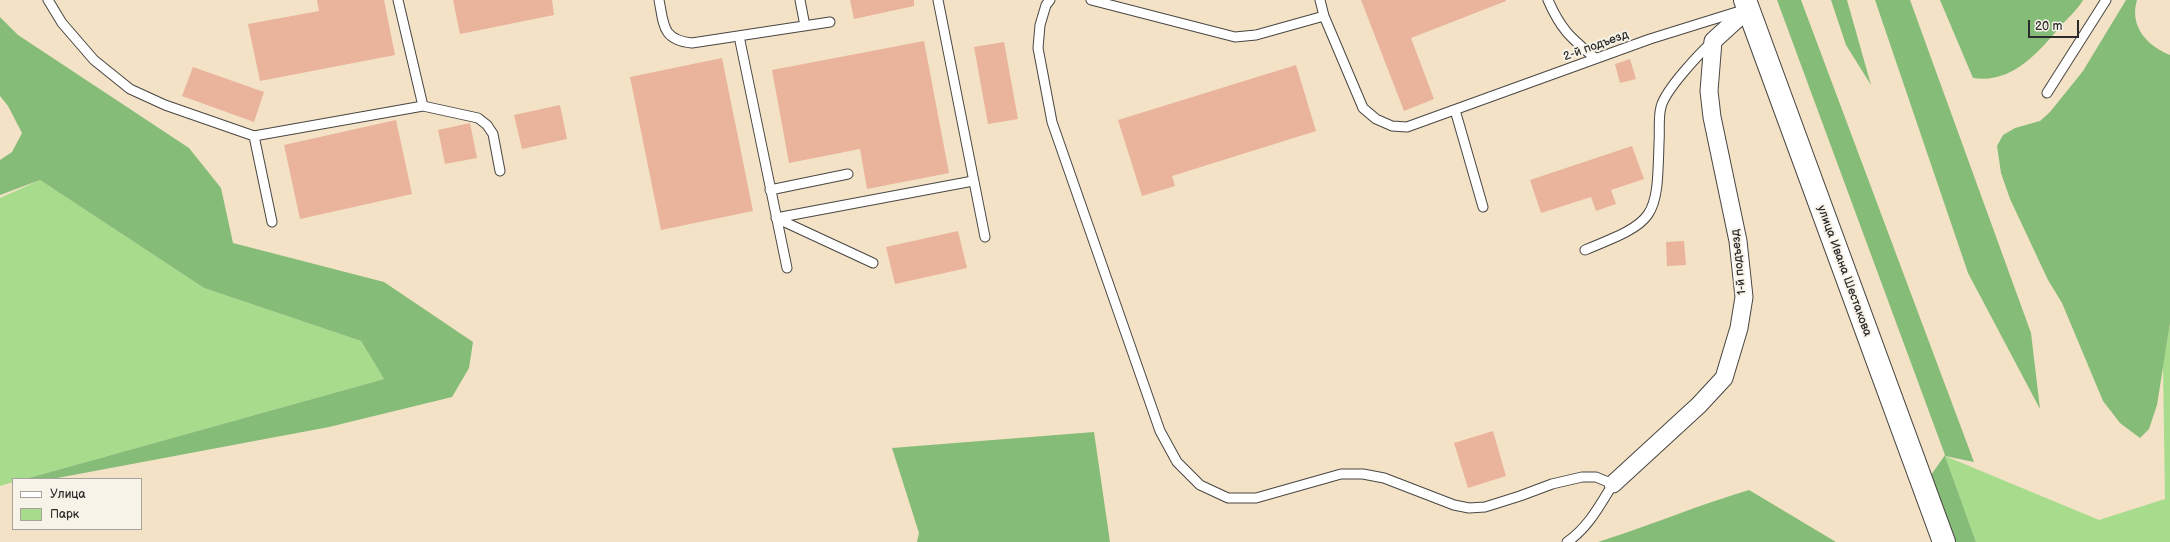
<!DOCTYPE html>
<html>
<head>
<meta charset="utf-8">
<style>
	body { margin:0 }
	#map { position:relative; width:2170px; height:542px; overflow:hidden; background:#f3e2c6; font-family:"Balsamiq Sans",sans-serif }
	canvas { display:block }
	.legend { position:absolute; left:12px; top:478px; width:130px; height:52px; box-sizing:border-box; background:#f7f3e8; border:1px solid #a5a39c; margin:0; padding:5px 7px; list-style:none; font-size:12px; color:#2b2b2b }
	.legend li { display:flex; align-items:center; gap:8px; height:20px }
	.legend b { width:20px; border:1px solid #a5a39c }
	.scale { position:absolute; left:2028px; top:20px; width:51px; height:18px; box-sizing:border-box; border:2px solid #2b2b2b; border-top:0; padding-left:5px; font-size:12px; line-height:14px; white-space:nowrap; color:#2b2b2b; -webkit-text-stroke:3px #f7f3e8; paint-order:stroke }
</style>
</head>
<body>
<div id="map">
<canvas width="2170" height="542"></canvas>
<ul class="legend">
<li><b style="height:5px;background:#fff"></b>Улица</li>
<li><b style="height:11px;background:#a7dc8c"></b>Парк</li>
</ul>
<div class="scale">20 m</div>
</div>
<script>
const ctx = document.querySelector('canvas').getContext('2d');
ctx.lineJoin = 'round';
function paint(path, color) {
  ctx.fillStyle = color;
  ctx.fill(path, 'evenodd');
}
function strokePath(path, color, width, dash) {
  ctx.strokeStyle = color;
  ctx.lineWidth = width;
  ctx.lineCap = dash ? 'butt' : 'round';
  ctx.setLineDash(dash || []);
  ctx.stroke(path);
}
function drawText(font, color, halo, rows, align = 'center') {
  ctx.font = font + ' "Balsamiq Sans",sans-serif';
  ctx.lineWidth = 4;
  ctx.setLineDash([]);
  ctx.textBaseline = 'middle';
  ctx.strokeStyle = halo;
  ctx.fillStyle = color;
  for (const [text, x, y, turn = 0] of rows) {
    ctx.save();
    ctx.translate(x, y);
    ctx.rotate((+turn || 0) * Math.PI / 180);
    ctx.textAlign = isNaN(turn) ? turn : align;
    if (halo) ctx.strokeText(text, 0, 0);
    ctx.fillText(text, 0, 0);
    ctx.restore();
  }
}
const green = new Path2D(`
	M40,180l164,108 157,53 23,38 -359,100h-12v3l-13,4v-288z
	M2170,323v219h-194l-31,-86 154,64 66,-21 -2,-133z`);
const forest = new Path2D(`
	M1777,0h24l173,462 -29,-6 31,86h-21l-24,-67 14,-20z
	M1831,0h16l24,85 -25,-40z
	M1875,0h35l121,333 9,76 -72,-136z
	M1940,0h143c-6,11 -16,18 -24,28 -22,26 -48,56 -86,50z
	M2126,0h11c-8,26 10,46 33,55v268l-13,82 -8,24 -9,9 -20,-15 -17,-22 -41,-98 -14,-23 -38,-81 -9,-26 -4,-27 6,-11 12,-7 25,-7 10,-9 33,-41z
	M0,17l18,18 171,113 32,40 12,55 151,39 89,60 -4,26 -17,29 -123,30 -277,52h-27l359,-100 -23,-38 -157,-53 -164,-108 -40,15v-35l12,-8 10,-19 -14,-27 -8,-10z
	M1094,432l16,110h-193l2,-9 -27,-85z
	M1749,490l87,52h-238c51,-16 100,-37 151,-52z`);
const building = new Path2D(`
	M317,0h67l11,55 -135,26 -12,-57 71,-13z
	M453,0h99l2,15 -94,19z
	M850,0h64v6l-60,13z
	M1361,0h145v1l-95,37 23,61 -30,12z
	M924,41l25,132 -82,16 -7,-40 -71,14 -17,-93z
	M1004,42l14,77 -30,5 -14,-77z
	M722,58l31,153 -92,19 -31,-153z
	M1630,59l6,20 -16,4 -5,-19z
	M1296,65l20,66 -144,45 3,10 -33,10 -24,-76z
	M193,67l71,25 -10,30 -72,-26z
	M560,105l7,34 -45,10 -8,-34z
	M396,120l16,74 -112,25 -16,-74z
	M470,123l7,35 -32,6 -7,-34z
	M1632,146l12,33 -33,11 5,14 -20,7 -5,-14 -50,16 -11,-33z
	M958,231l9,37 -72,16 -9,-37z
	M1684,241l2,24 -19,1 -1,-24z
	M1493,431l13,45 -38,12 -14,-45z`);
const service = new Path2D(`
	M48,0l14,23 32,37 36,29 35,16 89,31 169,-30 55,12 9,7 6,9 7,37
	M398,0l25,106
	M659,0c5,25 3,40 33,43l138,-21
	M800,0l5,26
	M938,0l47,237
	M1050,0l-4,5 -6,20 -2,23 14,74 108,309 17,31 23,23 28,13h28l85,-24h22l21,4 70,27 15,3 16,-1 35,-11 32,-12 30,-7h14l17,7c-13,21 -25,44 -46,58
	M1091,0l144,37 21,-2 68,-19
	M1320,0l4,16 39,92 13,11 16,7 15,1 243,-88 90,-28
	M1548,0c13,30 23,38 47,58
	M739,36l48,232
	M2047,93l59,-93
	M1455,110l28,97
	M254,136l18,86
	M770,190l78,-16
	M776,218l197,-37
	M776,218l97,45
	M1585,250c71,-29 72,-30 74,-107 1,-11 -1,-25 2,-36 4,-17 38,-53 51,-65`);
const minor = new Path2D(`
	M1613,484l86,-79 25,-27 15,-50 5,-31 -6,-56 -26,-124 -3,-26 4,-50 35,-32`);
const primary = new Path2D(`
	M1745,0l199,542`);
const streetNames = [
	["2-й подъезд",1596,46,-20],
	["1-й подъезд",1739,262,-96],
	["улица Ивана Шестакова",1844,271,70]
];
paint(green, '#a7dc8c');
paint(forest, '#85bc78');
paint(building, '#e9b49b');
strokePath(service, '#494642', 11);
strokePath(minor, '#494642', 19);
strokePath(primary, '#494642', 24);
strokePath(service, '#fff', 9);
strokePath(minor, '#fff', 17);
strokePath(primary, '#fff', 22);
drawText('12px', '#2b2b2b', '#f7f3e8', streetNames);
</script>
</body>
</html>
